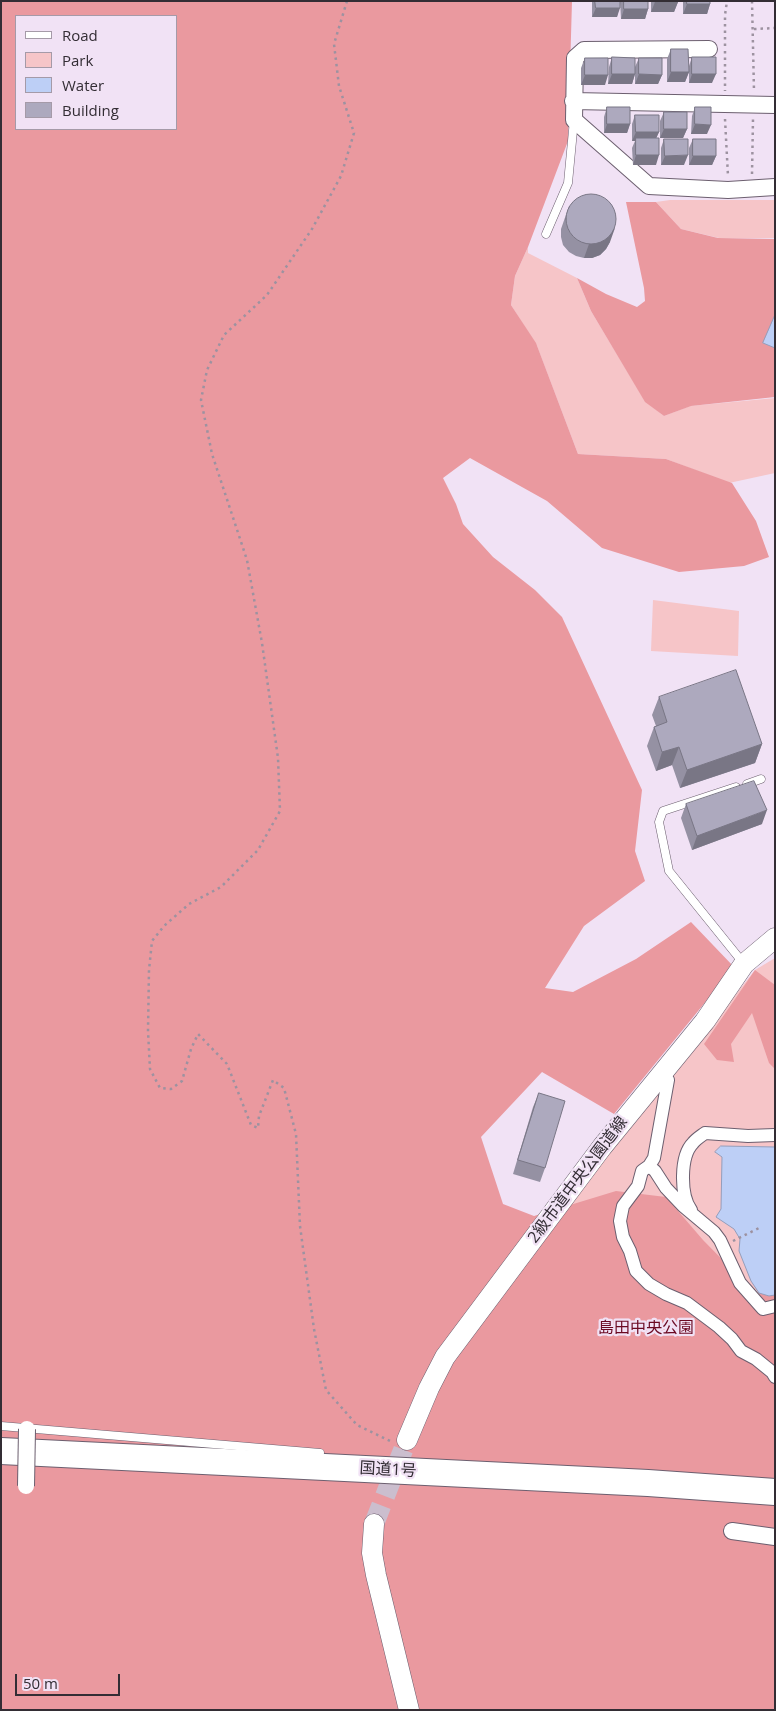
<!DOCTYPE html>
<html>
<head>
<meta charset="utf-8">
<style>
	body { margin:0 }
	#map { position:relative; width:776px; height:1711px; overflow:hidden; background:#f1e2f5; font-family:"Open Sans",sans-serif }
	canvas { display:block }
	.frame { position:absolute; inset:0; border:2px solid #332d34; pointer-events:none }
	.legend { position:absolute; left:15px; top:15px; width:162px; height:115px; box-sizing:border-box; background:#f1e2f5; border:1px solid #a59aa8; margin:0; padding:6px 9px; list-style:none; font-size:15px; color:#332d34 }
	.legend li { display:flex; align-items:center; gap:10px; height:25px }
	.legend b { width:25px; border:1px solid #a59aa8 }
	.scale { position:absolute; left:15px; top:1674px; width:105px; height:22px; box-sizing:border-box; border:2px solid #332d34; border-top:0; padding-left:6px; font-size:15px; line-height:18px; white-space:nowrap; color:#332d34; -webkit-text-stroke:4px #f1e2f5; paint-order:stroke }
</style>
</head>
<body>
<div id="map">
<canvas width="776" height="1711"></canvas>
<div class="frame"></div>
<ul class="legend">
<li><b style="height:6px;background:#fff"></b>Road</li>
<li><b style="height:14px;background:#f6c5c8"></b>Park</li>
<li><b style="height:14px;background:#bdcff6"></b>Water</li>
<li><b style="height:14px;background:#ada9be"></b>Building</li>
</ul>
<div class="scale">50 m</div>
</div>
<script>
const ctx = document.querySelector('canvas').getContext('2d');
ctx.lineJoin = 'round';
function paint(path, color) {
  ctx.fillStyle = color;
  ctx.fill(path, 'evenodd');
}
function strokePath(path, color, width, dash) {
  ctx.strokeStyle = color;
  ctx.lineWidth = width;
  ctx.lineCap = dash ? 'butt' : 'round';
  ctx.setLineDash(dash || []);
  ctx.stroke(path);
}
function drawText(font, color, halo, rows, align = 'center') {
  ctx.font = font + ' "Open Sans","Noto Sans JP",sans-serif';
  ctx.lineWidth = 4.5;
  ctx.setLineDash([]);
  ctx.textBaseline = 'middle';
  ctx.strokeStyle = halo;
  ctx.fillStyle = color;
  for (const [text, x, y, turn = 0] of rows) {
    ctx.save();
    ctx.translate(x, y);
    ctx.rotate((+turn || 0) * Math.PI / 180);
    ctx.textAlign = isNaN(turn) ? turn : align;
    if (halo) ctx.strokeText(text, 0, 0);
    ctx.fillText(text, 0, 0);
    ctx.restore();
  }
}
const green = new Path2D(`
	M670,200h105v38h-56l-38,-9 -25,-27z
	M528,247v6l49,25 14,33 54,90 19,15 26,-10 85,-8v75l-46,10 -63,-24 -88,-5 -41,-108 -26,-41 4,-29z
	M653,600l86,11 -1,45 -87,-5z
	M775,958v529l-210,-279 190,-238z`);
const forest = new Path2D(`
	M1,1h571l-4,140 -40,106 -13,29 -4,29 25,38 42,111 88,5 66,24 24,38 13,36 -25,9 -65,6 -77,-24 -55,-47 -77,-43 -27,20 13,26 7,20 30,33 42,33 27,27 80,173 -7,61 10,30 -61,45 -39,62 28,4 63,-33 55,-37 43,45 -120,147 -72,-42 -61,65 22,67 31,12 82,-25 50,6 37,43 54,55 18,-14v429h-774zM16,16h160v113h-160z
	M626,202h30l25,27 37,9 57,1v158l-84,9 -27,10 -19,-14 -54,-91 -14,-33 29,16 31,13 8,-6 -1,-13z
	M755,970l20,15v84l-6,-6 -17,-50 -21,31 3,18 -17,-2 -13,-16z`);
const water = new Path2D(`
	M775,315v33l-12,-5z
	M721,1146l54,1v148l-6,1 -10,-3 -8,-12 -12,-30 1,-12 -6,-10 -18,-12 5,-8 1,-52 -7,-5z`);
const tertiaryTunnel = new Path2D(`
	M374,1524l33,-84`);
const path = new Path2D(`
	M347,1l-13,43 5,42 15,47 -13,43 -29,53 -45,66 -43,40 -17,35 -6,30 11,54 35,106 15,83 16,115 2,53 -22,39 -37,37 -32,17 -25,22 -12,15 -3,29 -1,61 2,38 10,19 11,1 11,-8 9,-32 7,-15 29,30 24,61 7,3 1,-12 14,-36 11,8 12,46 4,92 14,103 12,61 31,35 33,16
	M752,1l2,90
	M754,29l21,-1
	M725,46v-31l2,-14
	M725,51v40
	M725,119l3,57
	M752,174l1,-55
	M733,1241l28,-14`);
const service = new Path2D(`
	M546,234l22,-51 6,-63
	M747,784l14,-5
	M736,787l-73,24 -4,11 10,49 75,93
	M1,1426l319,27`);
const pedestrian = new Path2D(`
	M649,1166l5,-8 14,-78
	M691,1210c-11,-15 -11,-54 2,-67 3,-4 8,-7 12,-10l43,3 27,-1
	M775,1306l-12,3 -23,-26 -20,-43 -6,-8 -31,-26 -17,-18 -11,-17 -6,-5 -7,5 -4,15 -15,20 -3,15 3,16 7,14 6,20 13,13 17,10 21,9 32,24 13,12 9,12 15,8 16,13 3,5`);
const minor = new Path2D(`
	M709,49l-125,1 -9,8 -1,62 75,66 79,4 47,-3
	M573,101l202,4
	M732,1531l43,6`);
const tertiary = new Path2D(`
	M407,1440l22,-52 16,-31 157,-210 103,-126 39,-57 31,-26
	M374,1524l-2,29 4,22 33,135`);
const trunk = new Path2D(`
	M1,1451l647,32 127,9`);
const minorBridge = new Path2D(`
	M26,1486l1,-57`);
const wall = new Path2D(`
	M592,1h28l-3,16h-25z
	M620,1h28v8l-3,10h-24z
	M651,1h27v1l-4,10h-23z
	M683,1h27v3l-3,10h-24z
	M671,49l18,23 -4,10h-18v-23z
	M612,57l23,10 4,-9 23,17 -4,9h-23v-10l-3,10h-24l1,-17z
	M692,57l20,26h-23v-17z
	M585,58l20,27h-24v-17z
	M607,107l23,17 -3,9h-23v-16z
	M695,107l12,27h-16l1,-18z
	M664,112l23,17 -4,9h-23v-17z
	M635,115l24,17 -3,6v27h-23l-1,-17 3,-7h-3v-17z
	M664,139l20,26h-23v-17z
	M693,139l23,17 -4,9h-23v-17z
	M569,206l41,36 -4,7 -6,6 -8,3h-8l-8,-2 -7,-4 -6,-7 -2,-8v-8z
	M659,697l103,47 -7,19 -75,25 -8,-23 -16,6 -9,-25 7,-19 2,-1 -4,-11z
	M686,804l76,20 -70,26 -11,-32z
	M539,1093l6,75 -5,14 -27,-8 20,-67z`);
const shadedWall = new Path2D(`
	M655,2h23l-4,10h-23z
	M687,4h23l-3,10h-24z
	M596,8h24l-3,9h-25z
	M624,9h24l-3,10h-24z
	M671,72h18l-4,10h-18z
	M612,74h23l-3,10h-24z
	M639,74l23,1 -4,9h-23z
	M692,74h24l-4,9h-23z
	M585,75h23l-3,10h-24z
	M607,124h23l-3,9h-23z
	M695,124l16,1 -4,9h-16z
	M664,129h23l-4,9h-23z
	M636,132h23l-4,9 -19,-3 -1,3h-3z
	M636,155h23l-3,10h-23z
	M688,155l-4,10h-23l4,-9z
	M693,156h23l-4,9h-23z
	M615,228l-5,14 -4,7 -6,6 -8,3h-8l5,-14z
	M762,744l-7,19 -75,25 7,-18z
	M679,747l-7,18 -16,6 6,-19z
	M767,810l-5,14 -70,26 5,-14z`);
const building = new Path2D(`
	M595,1h25v7h-24z
	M624,1h24v8h-24z
	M655,1h23v1h-23z
	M687,1h23v3h-23z
	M671,49h17l1,23h-18z
	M612,57l23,1v16h-23z
	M692,57h24v17h-24z
	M585,58h23v17h-23z
	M639,58h23v17l-23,-1z
	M607,107h23v17h-23z
	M695,107h16v18l-16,-1z
	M664,112h23v17h-23z
	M635,115h24v17h-23z
	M636,138h23v17h-23z
	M664,139h24v16l-23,1z
	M693,139h23v17h-23z
	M566 219a25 25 0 1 1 50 0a25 25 0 1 1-50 0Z
	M736,670l26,74 -75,26 -8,-23 -17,5 -8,-25 13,-5 -8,-25z
	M754,781l13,29 -70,26 -11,-32z
	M539,1093l26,8 -20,67 -27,-8z`);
const streetNames = [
	["2級市道中央公園道線",578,1180,-53],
	["国道1号",388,1470,3]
];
const parkNames = [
	["島田中央公園",646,1328]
];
paint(green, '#f6c5c8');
paint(forest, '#ea999f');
paint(water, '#bdcff6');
strokePath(water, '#949ebc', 1);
strokePath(tertiaryTunnel, '#cbbece', 20, [20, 10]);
strokePath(service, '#6c5f6f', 9);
strokePath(pedestrian, '#6c5f6f', 14);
strokePath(minor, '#6c5f6f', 18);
strokePath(tertiary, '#6c5f6f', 21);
strokePath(trunk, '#6c5f6f', 28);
strokePath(path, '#9d92a0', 2.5, [2.5, 4]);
strokePath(service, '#fff', 8);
strokePath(pedestrian, '#fff', 12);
strokePath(minor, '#fff', 16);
strokePath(tertiary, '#fff', 20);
strokePath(trunk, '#fff', 26);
strokePath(minorBridge, '#6c5f6f', 18, []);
strokePath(minorBridge, '#fff', 16);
paint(wall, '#9591a3');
paint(shadedWall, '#797685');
paint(building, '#ada9be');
strokePath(building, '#797685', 1);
drawText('16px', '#332d34', '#f1e2f5', streetNames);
drawText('16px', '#6b0922', '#f1e2f5', parkNames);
</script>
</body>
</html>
